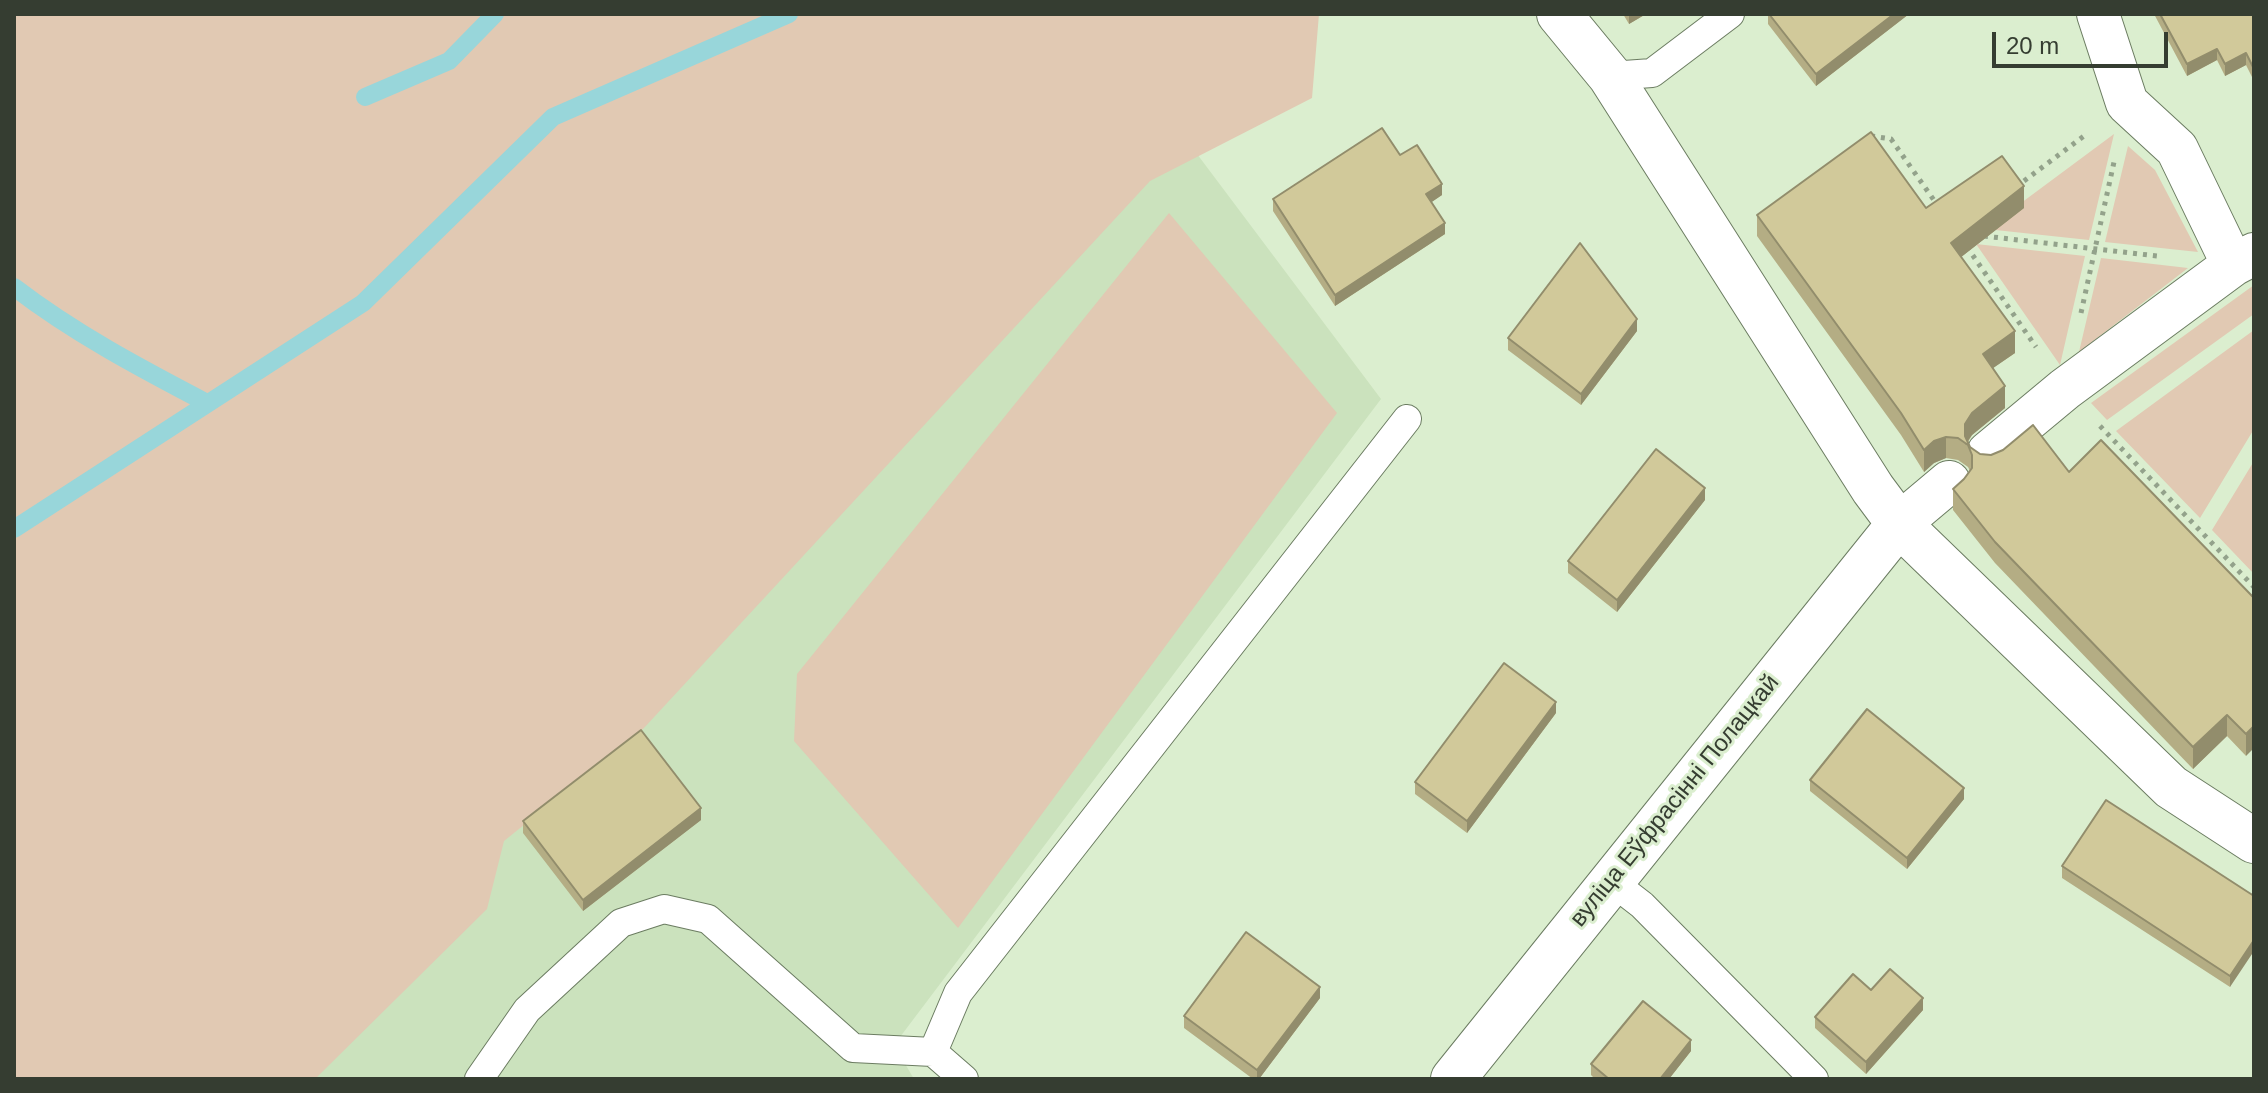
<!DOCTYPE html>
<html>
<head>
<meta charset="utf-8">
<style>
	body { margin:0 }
	#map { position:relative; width:2268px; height:1093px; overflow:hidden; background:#dbeecf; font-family:Helvetica,sans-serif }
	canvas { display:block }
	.frame { position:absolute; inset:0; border:16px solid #353d31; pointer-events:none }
	.scale { position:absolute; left:1992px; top:32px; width:176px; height:36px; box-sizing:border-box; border:4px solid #353d31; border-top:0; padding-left:10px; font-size:24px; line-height:28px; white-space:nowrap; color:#353d31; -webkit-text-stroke:6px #dbeecf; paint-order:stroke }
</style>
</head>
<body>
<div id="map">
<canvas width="2268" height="1093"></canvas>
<div class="frame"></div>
<div class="scale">20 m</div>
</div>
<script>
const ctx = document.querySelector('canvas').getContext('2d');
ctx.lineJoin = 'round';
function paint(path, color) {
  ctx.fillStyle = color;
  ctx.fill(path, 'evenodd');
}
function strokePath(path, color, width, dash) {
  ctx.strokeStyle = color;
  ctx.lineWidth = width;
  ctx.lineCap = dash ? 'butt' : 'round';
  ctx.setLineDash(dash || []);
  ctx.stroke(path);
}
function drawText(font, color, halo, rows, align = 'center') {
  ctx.font = font + ' Helvetica,sans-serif';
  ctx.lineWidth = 6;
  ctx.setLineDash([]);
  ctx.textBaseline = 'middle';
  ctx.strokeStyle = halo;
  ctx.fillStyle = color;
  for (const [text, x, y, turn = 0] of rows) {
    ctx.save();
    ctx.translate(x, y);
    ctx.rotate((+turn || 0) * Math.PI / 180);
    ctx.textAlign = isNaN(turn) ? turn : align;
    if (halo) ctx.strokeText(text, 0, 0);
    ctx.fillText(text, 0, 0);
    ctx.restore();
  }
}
const built = new Path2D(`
	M1164,110l217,289 -487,646 20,34h-900v-250z`);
const green = new Path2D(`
	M14,14h1305l-7,84 -162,83 -507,548 -139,112 -17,68 -172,170h-301z
	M2114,134l-25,106 -103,-11z
	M2128,146l27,24 43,82 -93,-10z
	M1169,213l168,200 -379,515 -164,-187 3,-67z
	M1976,244l109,12 -25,109z
	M2101,258l87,10 -109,84z
	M2254,285v29l-147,106 -16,-17z
	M2254,330v99l-54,89 -84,-87z
	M2254,461v113l-42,-44z`);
const stream = new Path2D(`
	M365,97l84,-36 46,-47
	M14,287c60,46 126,81 193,116
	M14,529l349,-226 190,-186 236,-103`);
const path = new Path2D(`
	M1871,136l20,3 47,67
	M2016,187l72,-54
	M1984,236l173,20
	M1967,247l69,100
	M2081,313l33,-151
	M2100,426l154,161`);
const service = new Path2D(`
	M1610,76l42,-3 78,-59
	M1611,881l31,24 172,174
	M933,1052l25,-59 449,-574
	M479,1079l48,-69 94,-87 43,-14 44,10 145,129 80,4 31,27`);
const pedestrian = new Path2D(`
	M2098,14l29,89 50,46 56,116
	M1988,453l77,-64 168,-124 21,-11
	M1899,524l50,-42`);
const minor = new Path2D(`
	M1559,14l51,62 263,413 26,35 272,263 83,54
	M1453,1079l446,-555`);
const wall = new Path2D(`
	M1623,14h23l-17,10z
	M1768,14h141l-93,72 -48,-62z
	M2154,14h100v67l-8,-16 -21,11 -8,-16 -30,16z
	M1400,155l42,40 -11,7 14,32 -110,72 -62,-95v-12z
	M1926,208h98l-63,49 54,96 -22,15 12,40 -33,27 -4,7 2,5 10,7 89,18 185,126 -8,158 -19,-20 -34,33 -198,-206 -42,-53v-21l11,-10 6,-8 -2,-4 -10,-7 -12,-2 -12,5 -10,9 -23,-37 -144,-199v-21z
	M1637,331l-56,74 -73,-55v-12z
	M1705,500l-88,112 -49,-39v-12z
	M1556,713l-89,120 -52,-39v-12z
	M1810,780l154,19 -57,70 -97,-78z
	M701,820l-118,91 -60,-78v-12z
	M2062,866l192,30 -24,91 -168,-109z
	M1871,990l52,20 -57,64 -51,-46v-11z
	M1320,998l-61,81h-6l-69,-51v-12z
	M1691,1051l-22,28h-74l-4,-4v-11z`);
const shadedWall = new Path2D(`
	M1629,14h17l-17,10z
	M1894,14h15l-93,72v-12z
	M2217,49v11l-30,16v-12z
	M2246,53v12l-21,11v-12z
	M1442,184v11l-16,11v-12z
	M2024,186v22l-73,57v-22z
	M1445,223v11l-110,72v-11z
	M1637,319v12l-56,74v-11z
	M2015,331v22l-32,22v-21z
	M2005,386v22l-33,27 -7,10v-21l7,-11z
	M1946,437v21l-12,5 -10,9v-22l10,-9z
	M1705,488v12l-88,112v-12z
	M1556,702v11l-89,120v-12z
	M2227,715v21l-34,33v-22z
	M2254,726v22l-8,8v-22z
	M1964,788v11l-57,70v-11z
	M701,808v12l-118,91v-11z
	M2254,940v11l-24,36v-11z
	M1320,987v11l-61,81h-2v-9z
	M1923,998v12l-57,64v-12z
	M1691,1040v11l-22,28h-9z`);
const building = new Path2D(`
	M1769,14h125l-78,60z
	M2160,14h94v55l-8,-16 -21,11 -8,-15 -30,15z
	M1382,128l18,27 17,-10 25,39 -16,10 19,29 -110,72 -62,-96z
	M1871,132l55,76 76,-52 22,30 -73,57 64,88 -32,23 22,32 -33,27 -7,11v12l5,11 10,7 11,1 12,-5 30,-25 36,47 32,-32 153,158v128l-8,8 -19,-19 -34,32 -198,-205 -42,-53 11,-10 8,-11v-13l-4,-10 -10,-7 -12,-1 -12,4 -10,9 -23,-37 -144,-198z
	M1580,243l57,76 -56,75 -73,-56z
	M1656,449l49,39 -88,112 -49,-39z
	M1504,663l52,39 -89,119 -52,-39z
	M1867,709l97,79 -57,70 -97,-78z
	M641,730l60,78 -118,92 -60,-79z
	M2106,800l148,96v44l-24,36 -168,-110z
	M1246,932l74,55 -63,83 -73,-54z
	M1890,969l33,29 -57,64 -51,-45 38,-43 18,16z
	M1643,1001l48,39 -31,39h-51l-18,-15z`);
const streetNames = [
	["вуліца Еўфрасінні Полацкай",1675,801,-51]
];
paint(built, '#cbe2bd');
paint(green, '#e1c9b3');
strokePath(stream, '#98d6da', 18);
strokePath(service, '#6b7c61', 30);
strokePath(pedestrian, '#6b7c61', 44);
strokePath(minor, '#6b7c61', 46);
strokePath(path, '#93a28b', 5, [4, 6]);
strokePath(service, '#fff', 28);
strokePath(pedestrian, '#fff', 42);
strokePath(minor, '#fff', 44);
paint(wall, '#b4ad84');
paint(shadedWall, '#928d6c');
paint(building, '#d1c99a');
strokePath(building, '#928d6c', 2);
drawText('24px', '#353d31', '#dbeecf', streetNames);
</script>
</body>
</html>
